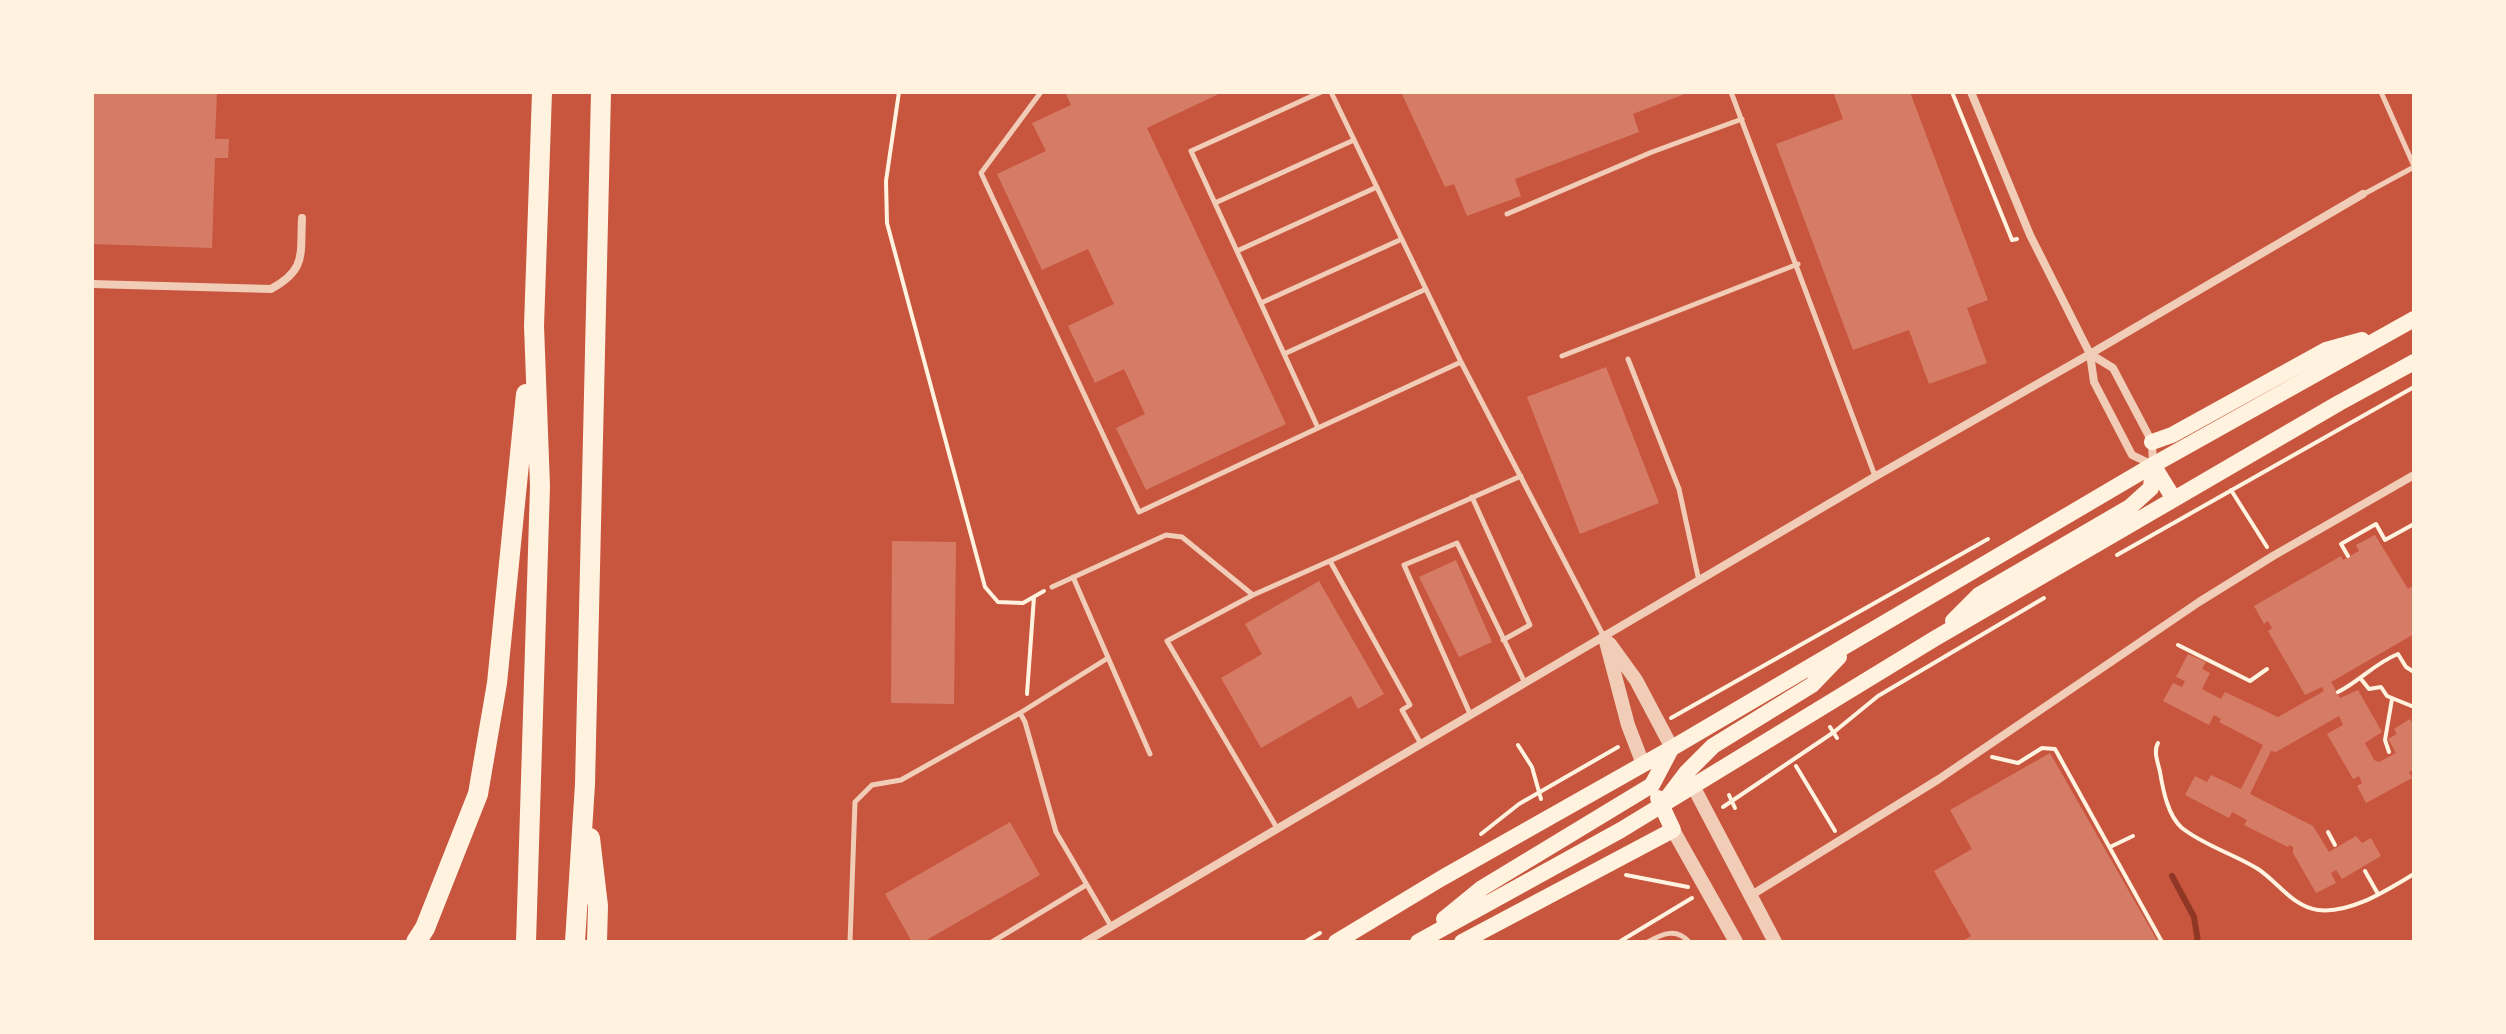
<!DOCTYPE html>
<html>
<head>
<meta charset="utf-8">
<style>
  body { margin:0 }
  #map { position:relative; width:2506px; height:1034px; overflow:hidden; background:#c8553d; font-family:"PT Sans Narrow",sans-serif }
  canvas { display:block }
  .frame { position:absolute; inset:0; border:94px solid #fff3e0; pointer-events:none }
</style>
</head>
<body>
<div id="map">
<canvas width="2506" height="1034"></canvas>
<div class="frame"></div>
</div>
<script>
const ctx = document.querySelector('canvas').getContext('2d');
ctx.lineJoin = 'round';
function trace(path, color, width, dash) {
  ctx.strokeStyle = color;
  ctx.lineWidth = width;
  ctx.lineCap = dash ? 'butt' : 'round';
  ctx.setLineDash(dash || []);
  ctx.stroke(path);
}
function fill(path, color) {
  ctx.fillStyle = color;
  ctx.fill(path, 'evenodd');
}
const stream = new Path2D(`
  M 2172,876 L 2194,917 L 2198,942`);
const building = new Path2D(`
  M 92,92 L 217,92 L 215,139 L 229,139 L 228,158 L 215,158 L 212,248 L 92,244 Z
  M 1065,92 L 1223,92 L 1147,128 L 1286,424 L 1146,490 L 1116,428 L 1145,414 L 1124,369 L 1095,383 L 1068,326 L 1114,304 L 1088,249 L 1042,270 L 997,174 L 1046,151 L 1032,123 L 1071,105 Z
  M 1401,92 L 1690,92 L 1633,114 L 1639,132 L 1515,179 L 1521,196 L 1467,216 L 1454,184 L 1445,187 Z
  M 1833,92 L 1910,92 L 1988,300 L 1967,308 L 1987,363 L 1929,384 L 1909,330 L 1853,350 L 1776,144 L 1843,119 Z
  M 1606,367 L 1659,503 L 1580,534 L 1527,397 Z
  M 2375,535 L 2408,589 L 2414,585 L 2412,597 L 2414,634 L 2331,682 L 2340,698 L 2358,690 L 2382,732 L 2365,743 L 2374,760 L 2379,762 L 2396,753 L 2388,739 L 2397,734 L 2394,729 L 2410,719 L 2414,726 L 2414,769 L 2409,772 L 2412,778 L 2366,803 L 2357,786 L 2362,783 L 2359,776 L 2353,779 L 2327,734 L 2343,725 L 2339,716 L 2276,752 L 2271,751 L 2250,794 L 2313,826 L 2329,852 L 2356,836 L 2362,843 L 2371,838 L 2381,856 L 2342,879 L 2336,870 L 2331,873 L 2336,883 L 2316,893 L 2293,853 L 2293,847 L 2289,845 L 2288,847 L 2244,825 L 2247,820 L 2232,812 L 2229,818 L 2185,795 L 2195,776 L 2207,782 L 2211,775 L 2241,789 L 2263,745 L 2219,722 L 2221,719 L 2214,715 L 2209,725 L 2163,701 L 2173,683 L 2182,687 L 2185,681 L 2176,677 L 2188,654 L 2206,662 L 2202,669 L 2210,673 L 2202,689 L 2221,699 L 2225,692 L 2278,717 L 2324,691 L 2322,687 L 2305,695 L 2268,631 L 2272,628 L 2268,621 L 2264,624 L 2254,606 L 2341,556 L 2343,560 L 2359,551 L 2356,545 Z
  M 892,541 L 956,542 L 954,704 L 891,703 Z
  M 1456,560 L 1492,642 L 1459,657 L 1419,577 Z
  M 1319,581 L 1384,694 L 1358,709 L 1351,696 L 1261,748 L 1221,678 L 1262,654 L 1245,624 Z
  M 2050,753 L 2158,942 L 1961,942 L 1971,936 L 1934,871 L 1972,849 L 1950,810 Z
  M 1010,822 L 1040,875 L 923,942 L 912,942 L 885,894 Z`);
const path = new Path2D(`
  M 899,92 L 886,181 L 887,223 L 985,587 L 998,602 L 1023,603 L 1044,591
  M 1952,92 L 2012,240 L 2017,239
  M 2231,490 L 2267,547
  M 2117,555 L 2414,387
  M 2348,556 L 2341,544 L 2376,524 L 2385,540 L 2414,524
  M 2178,645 L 2250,681 L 2267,669
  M 2361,679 L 2369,689 L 2381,687 L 2387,696 L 2414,707
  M 2338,692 C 2360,681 2375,663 2398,654 L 2406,667 L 2414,672
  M 1027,694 L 1034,597
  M 1671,718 L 1988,539
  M 1830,727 L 1837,738
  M 2158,743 C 2153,752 2158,762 2160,772 C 2163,790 2168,816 2182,828 C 2205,846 2234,854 2258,869 C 2278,882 2293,907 2318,910 C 2351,914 2387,890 2414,874
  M 1518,745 L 1532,767 L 1541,799
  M 2389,752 L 2385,740 L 2392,699
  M 1992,757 L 2018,763 L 2042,748 L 2055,749 L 2162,942
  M 1796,766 L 1835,831
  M 1729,795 L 1735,808
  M 1723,807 L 1834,732 L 1878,696 L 2044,598
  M 2328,832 L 2335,845
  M 1481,834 L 1519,804 L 1618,747
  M 2110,847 L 2133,836
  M 2365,871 L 2378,894
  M 1626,875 L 1688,887
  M 1305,942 L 1320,933
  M 1619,942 L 1692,898`);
const service = new Path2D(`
  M 1041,92 L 981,173 L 1139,512 L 1318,428
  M 1321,92 L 1191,151 L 1318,428 L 1461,362
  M 1331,92 L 1461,362 L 1604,637
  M 1731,92 L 1875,476
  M 2381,92 L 2414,166
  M 2364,194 L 2414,167
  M 1215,203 L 1354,140
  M 1507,214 L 1652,152 L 1742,119
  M 1237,251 L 1377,187
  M 1261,303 L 1402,239
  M 1284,354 L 1426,289
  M 1562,356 L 1798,264
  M 1628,359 L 1679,489 L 1699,581
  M 1472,497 L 1530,625 L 1503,640
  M 1330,561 L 1410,705 L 1402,710 L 1421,744
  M 1073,577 L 1150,754
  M 1052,587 L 1166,535 L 1182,537 L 1253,595
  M 1020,713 L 1108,658
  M 1471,716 L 1404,565 L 1457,543 L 1525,683
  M 1277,828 L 1167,641 L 1253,595 L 1521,476
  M 850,942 L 855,802 L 872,785 L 901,780 L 1020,713 L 1025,722 L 1056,832 L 1111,926
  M 992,942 L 1086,885
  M 1648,942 C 1663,933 1677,928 1689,942`);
const minor = new Path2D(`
  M 1971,92 L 2030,235 L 2090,354 L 2094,382 L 2132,455 L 2153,465 L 2152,442 L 2113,368 L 2090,354
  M 92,284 L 271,289 C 307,269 300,255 302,218
  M 1750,896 L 1939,779 L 2199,602 L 2273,556 L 2414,475
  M 1085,942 L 1876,476 L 2090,354 L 2363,194`);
const tertiary = new Path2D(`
  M 1605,638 L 1628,725 L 1643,764
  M 1610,644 L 1636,680 L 1672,748
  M 1693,786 L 1775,942
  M 1673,830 L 1736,942`);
const secondary = new Path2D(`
  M 2152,442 L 2172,435 L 2326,350 L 2362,340
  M 2153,465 L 2174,499
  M 1953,621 L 1979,595 L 2130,507 L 2151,488 L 2153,465
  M 1667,798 L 1686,773 L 1713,746 L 1812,685 L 1839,657
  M 1444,919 L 1482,888 L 1652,785 L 1671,749
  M 1336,942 L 1442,878 L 1672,748 L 2153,465 L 2414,319
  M 1418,942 L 1621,830 L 1934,639 L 2339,403 L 2414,362
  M 1462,942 L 1673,830 L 1658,798`);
const motorway = new Path2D(`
  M 590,838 L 598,906 L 597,942
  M 416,942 L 425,928 L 478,794 L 497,683 L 526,394
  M 526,942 L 540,486 L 534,326 L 542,92
  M 575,942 L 585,784 L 601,92`);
trace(stream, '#8f3625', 6);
fill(building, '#d67c66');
trace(path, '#fff3e0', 4);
trace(service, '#f1ccb7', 5);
trace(minor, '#f1ccb7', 8);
trace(tertiary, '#f1ccb7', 14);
trace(secondary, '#fff3e0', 16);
trace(motorway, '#fff3e0', 20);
</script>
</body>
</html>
